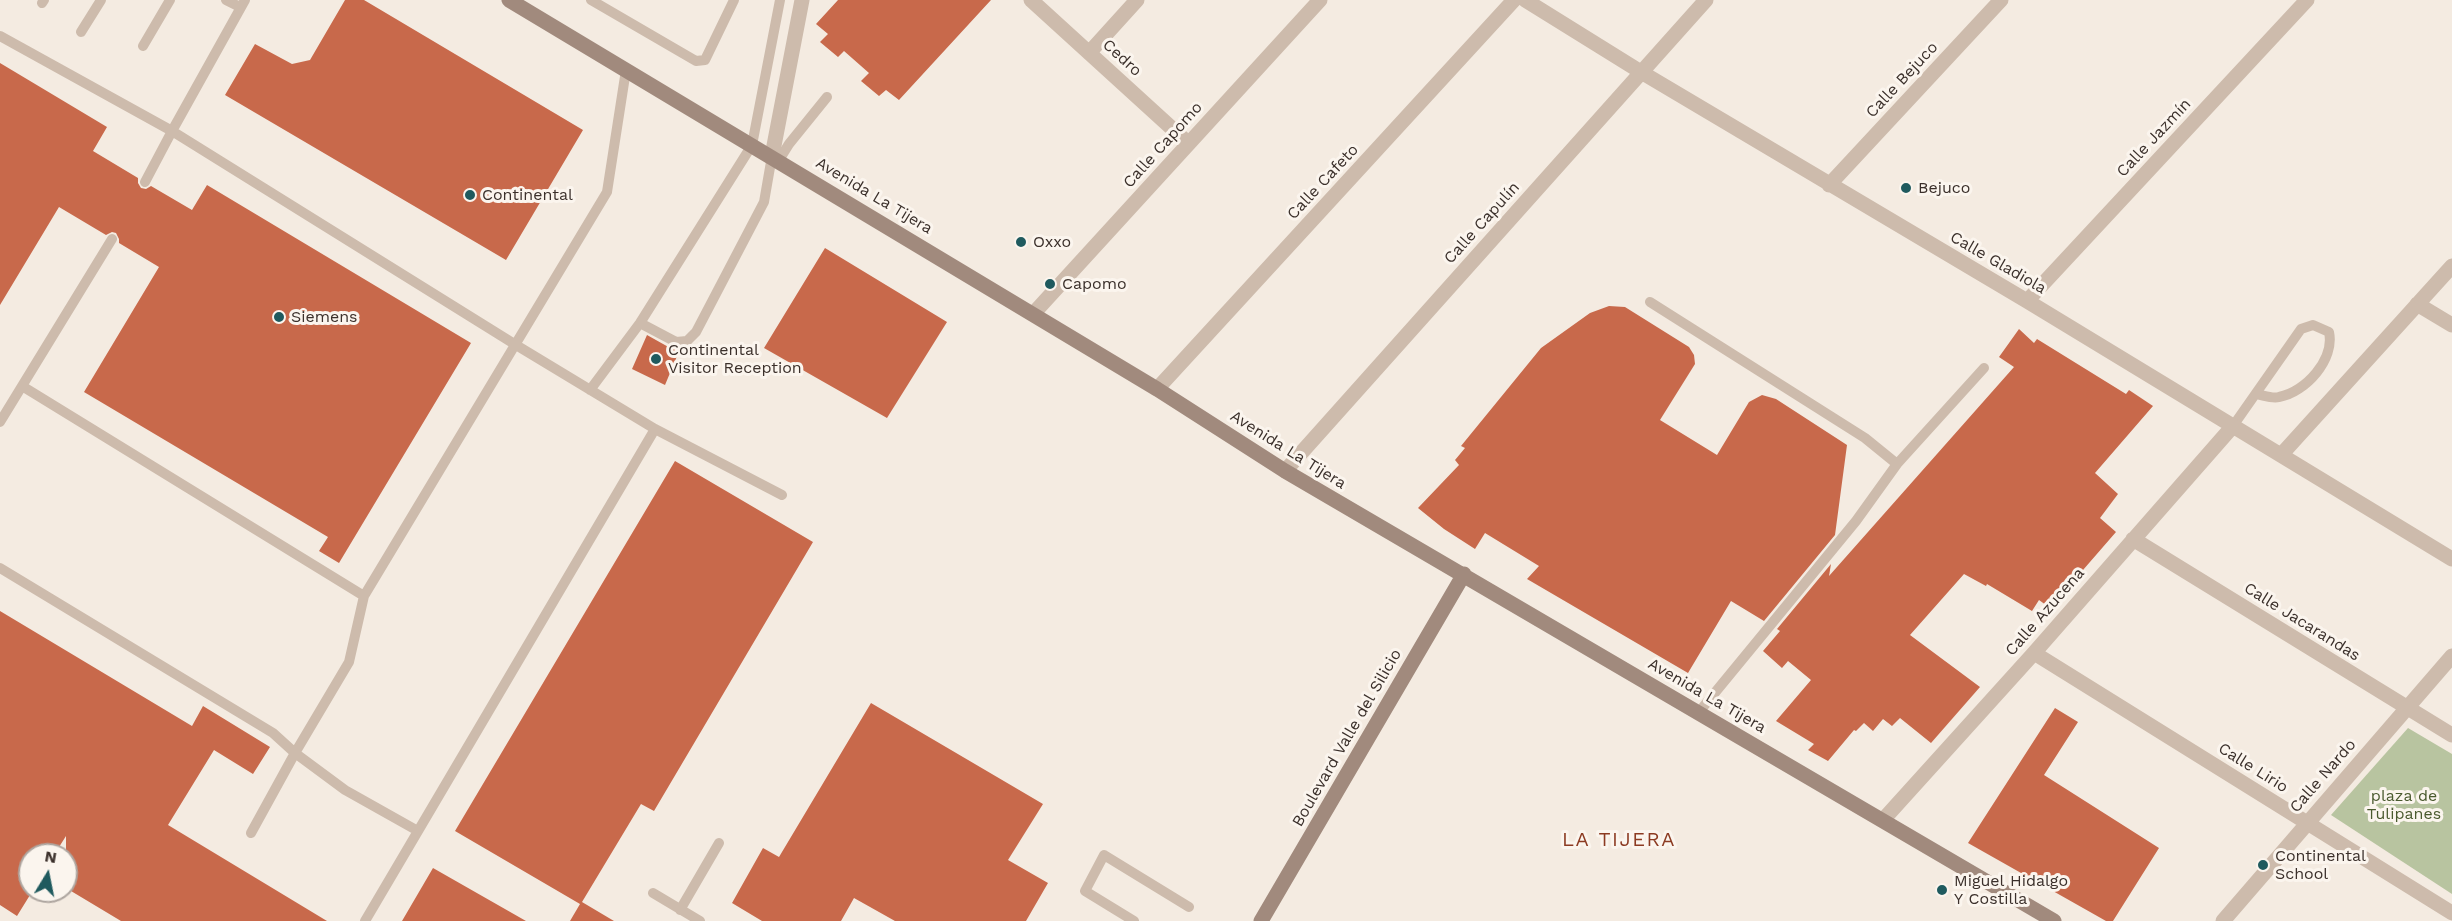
<!DOCTYPE html>
<html>
<head>
<meta charset="utf-8">
<style>
  body { margin:0 }
  #map { position:relative; width:2452px; height:921px; overflow:hidden; background:#f4ebe1; font-family:"Work Sans",sans-serif }
  canvas { display:block }
  .north { position:absolute; left:18px; top:843px; width:60px; height:60px; box-sizing:border-box; background:#fbf5ee; border:2px solid #aea6a0; border-radius:50%; rotate:10deg; font-size:16px; font-weight:700; line-height:24px; text-align:center; color:#3b302b }
  .north::after { content:''; display:block; margin:auto; width:21px; height:27px; background:#1f5a5e; clip-path:polygon(50% 0,100% 100%,50% 72%,0 100%) }
</style>
</head>
<body>
<div id="map">
<canvas width="2452" height="921"></canvas>
<div class="north">N</div>
</div>
<script>
const ctx = document.querySelector('canvas').getContext('2d');
ctx.lineJoin = 'round';
function fill(path, color) {
  ctx.fillStyle = color;
  ctx.fill(path, 'evenodd');
}
function trace(path, color, width, dash) {
  ctx.strokeStyle = color;
  ctx.lineWidth = width;
  ctx.lineCap = dash ? 'butt' : 'round';
  ctx.setLineDash(dash || []);
  ctx.stroke(path);
}
function label(font, color, halo, rows, align = 'center') {
  ctx.font = font + ' "Work Sans",sans-serif';
  ctx.lineWidth = 6;
  ctx.setLineDash([]);
  ctx.textBaseline = 'middle';
  ctx.strokeStyle = halo;
  ctx.fillStyle = color;
  for (const [text, x, y, turn = 0] of rows) {
    ctx.save();
    ctx.translate(x, y);
    ctx.rotate((+turn || 0) * Math.PI / 180);
    ctx.textAlign = isNaN(turn) ? turn : align;
    if (halo) ctx.strokeText(text, 0, 0);
    ctx.fillText(text, 0, 0);
    ctx.restore();
  }
}
const green = new Path2D(`
  M 2408,728 L 2452,754 L 2452,894 L 2331,815 Z`);
const building = new Path2D(`
  M 345,0 L 364,0 L 583,130 L 506,260 L 225,95 L 255,44 L 292,64 L 310,60 Z
  M 838,0 L 991,0 L 899,100 L 886,90 L 879,96 L 861,81 L 869,73 L 844,51 L 838,57 L 820,42 L 828,34 L 816,24 Z
  M 0,63 L 107,127 L 93,151 L 138,178 L 138,183 L 141,188 L 146,189 L 151,186 L 192,210 L 207,185 L 471,343 L 339,563 L 319,551 L 328,537 L 84,392 L 159,267 L 119,243 L 119,239 L 116,233 L 112,232 L 106,235 L 59,207 L 0,305 Z
  M 825,248 L 947,322 L 887,418 L 764,348 Z
  M 1609,306 L 1625,307 L 1689,347 L 1694,355 L 1695,364 L 1660,420 L 1717,455 L 1749,402 L 1762,395 L 1776,399 L 1847,445 L 1835,535 L 1764,621 L 1731,601 L 1688,673 L 1527,579 L 1539,566 L 1485,533 L 1475,549 L 1444,529 L 1418,508 L 1459,465 L 1455,460 L 1465,448 L 1461,446 L 1541,348 L 1590,313 Z
  M 2019,329 L 2034,343 L 2037,339 L 2126,394 L 2129,390 L 2153,406 L 2095,473 L 2118,494 L 2100,518 L 2116,532 L 2050,608 L 2039,600 L 2032,611 L 1987,584 L 1986,586 L 1964,574 L 1910,635 L 1980,687 L 1931,743 L 1900,718 L 1892,726 L 1883,719 L 1873,731 L 1864,723 L 1856,731 L 1854,730 L 1828,761 L 1808,750 L 1814,744 L 1776,721 L 1811,680 L 1788,661 L 1782,668 L 1763,651 L 1780,631 L 1777,629 L 1831,564 L 1829,576 L 2014,367 L 1999,357 Z
  M 647,335 L 672,349 L 680,349 L 665,385 L 632,369 Z
  M 675,461 L 813,542 L 654,811 L 641,804 L 582,902 L 614,921 L 570,921 L 580,904 L 455,831 Z
  M 0,611 L 192,726 L 203,706 L 270,747 L 253,774 L 214,750 L 168,825 L 327,921 L 121,921 L 66,888 L 66,836 L 54,855 L 30,855 L 30,895 L 17,916 L 0,905 Z
  M 871,703 L 1043,804 L 1008,860 L 1048,883 L 1026,921 L 895,921 L 854,898 L 841,921 L 762,921 L 732,903 L 763,848 L 779,857 Z
  M 2055,708 L 2078,722 L 2044,775 L 2159,848 L 2113,921 L 2106,921 L 1968,843 Z
  M 433,868 L 526,921 L 402,921 Z`);
const lane = new Path2D(`
  M 226,0 L 240,7
  M 245,0 L 172,131 L 516,345 L 655,429 L 782,495
  M 591,0 L 696,61 L 705,60 L 734,0
  M 42,3 L 44,0
  M 81,32 L 101,0
  M 0,36 L 172,131 L 145,182
  M 143,46 L 170,0
  M 779,160 L 789,144 L 827,97
  M 1650,302 L 1865,438 L 1897,464 L 1856,521 L 1699,712
  M 640,323 L 676,342 L 687,341 L 696,332 L 764,202 L 772,156
  M 22,386 L 364,596
  M 590,390 L 640,323 L 752,145 L 780,0
  M 0,422 L 112,239
  M 2233,426 L 2301,329 L 2313,325 L 2329,332 C 2335,359 2306,392 2279,397 C 2272,399 2263,395 2256,394
  M 1897,464 L 1984,368
  M 0,568 L 273,733 L 295,753 L 251,833
  M 418,831 L 345,790 L 295,753 L 349,662 L 364,596 L 607,192 L 626,70
  M 653,893 L 700,921
  M 680,910 L 719,843
  M 365,921 L 655,429
  M 1134,921 L 1085,891 L 1104,855 L 1189,907`);
const street = new Path2D(`
  M 1031,0 L 1188,143
  M 1525,0 L 1641,72 L 2027,301 L 2452,559
  M 1089,53 L 1137,0
  M 772,156 L 802,0
  M 1829,185 L 2001,0
  M 2027,301 L 2307,0
  M 2417,304 L 2452,325
  M 1033,314 L 1320,0
  M 1157,389 L 1514,0
  M 2281,455 L 2452,266
  M 1285,471 L 1706,0
  M 2133,539 L 2452,735
  M 2034,653 L 2452,913
  M 1883,820 L 2034,653 L 2233,426
  M 2223,921 L 2452,656`);
const secondary = new Path2D(`
  M 509,0 L 1157,389 L 1285,471 L 2054,921
  M 1261,921 L 1464,574`);
const markers = [
  [1906,188,6,"#1f5a5e"],
  [470,195,6,"#1f5a5e"],
  [1021,242,6,"#1f5a5e"],
  [1050,284,6,"#1f5a5e"],
  [279,317,6,"#1f5a5e"],
  [656,359,6,"#1f5a5e"],
  [2263,865,6,"#1f5a5e"],
  [1942,890,6,"#1f5a5e"]
];
const streetNames = [
  ["Cedro",1122,58,42],
  ["Calle Bejuco",1902,80,-47],
  ["Calle Jazmín",2154,138,-47],
  ["Calle Capomo",1163,145,-48],
  ["Calle Cafeto",1323,182,-47],
  ["Avenida La Tijera",874,196,31],
  ["Calle Capulín",1482,223,-48],
  ["Calle Gladiola",1998,263,30],
  ["Avenida La Tijera",1288,450,32],
  ["Calle Azucena",2045,612,-49],
  ["Calle Jacarandas",2302,622,32],
  ["Avenida La Tijera",1707,696,30],
  ["Boulevard Valle del Silicio",1347,738,-60],
  ["Calle Lirio",2253,768,32],
  ["Calle Nardo",2323,776,-49]
];
const poiNames = [
  ["Bejuco",1918,188],
  ["Continental",482,195],
  ["Oxxo",1033,242],
  ["Capomo",1062,284],
  ["Siemens",291,317],
  ["Continental",668,350],
  ["Visitor Reception",668,368],
  ["Continental",2275,856],
  ["School",2275,874],
  ["Miguel Hidalgo",1954,881],
  ["Y Costilla",1954,899]
];
const parkNames = [
  ["plaza de",2404,796],
  ["Tulipanes",2404,814]
];
const quarterNames = [
  ["LA TIJERA",1619,840]
];
fill(green, '#b8c4a0');
fill(building, '#c8694b');
trace(lane, '#cdbbac', 10);
trace(street, '#cdbbac', 15);
trace(secondary, '#a18a7d', 15);
for (const [x, y, r, color] of markers) {
  const dot = new Path2D();
  dot.arc(x, y, r, 0, 2 * Math.PI);
  ctx.fillStyle = color;
  ctx.fill(dot);
  trace(dot, '#fbf5ee', 2);
}
label('16px', '#3b302b', '#fbf5ee', streetNames);
label('16px', '#3b302b', '#fbf5ee', poiNames, 'left');
label('16px', '#4a5a2e', '#fbf5ee', parkNames);
ctx.letterSpacing = '1.5px';
label('20px', '#8c3b22', '#fbf5ee', quarterNames);
ctx.letterSpacing = '0px';
</script>
</body>
</html>
